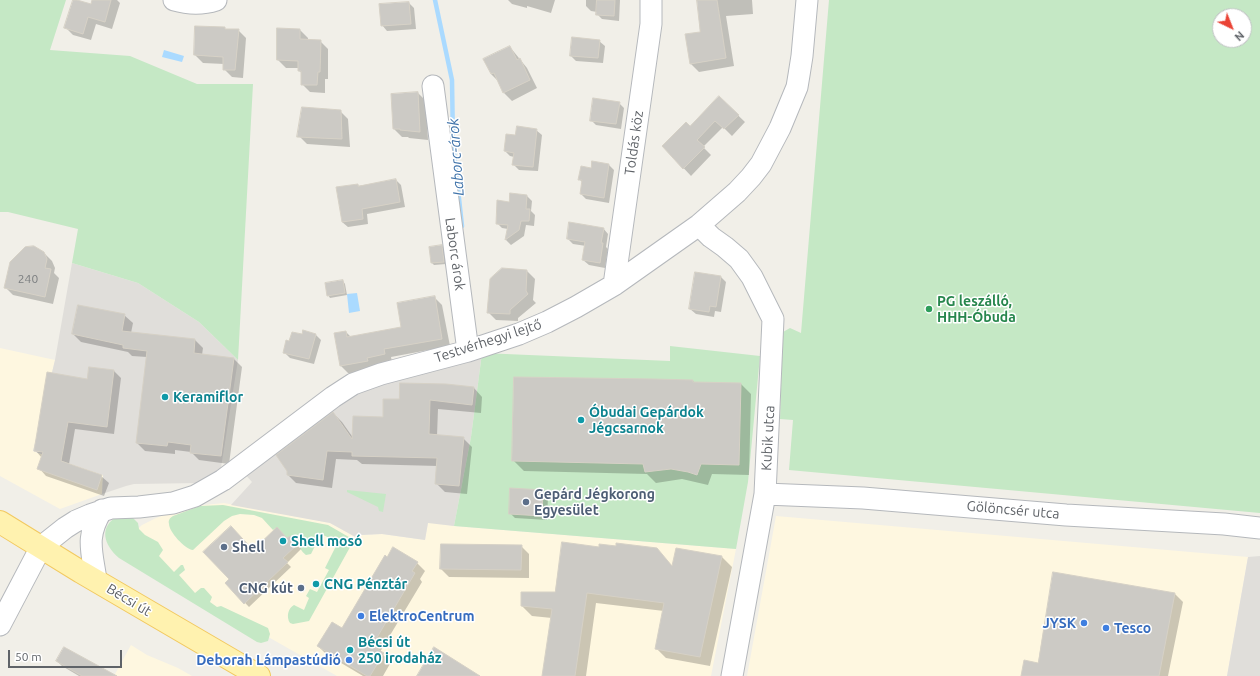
<!DOCTYPE html>
<html>
<head>
<meta charset="utf-8">
<style>
  body { margin:0 }
  #map { position:relative; width:1260px; height:676px; overflow:hidden; background:#f1efe8; font-family:Ubuntu,sans-serif }
  canvas { display:block }
  .north { position:absolute; left:1212px; top:8px; width:40px; height:40px; box-sizing:border-box; background:#fff; border:1px solid #bfc1c3; border-radius:50%; rotate:137deg; font-size:11px; font-weight:700; line-height:16px; text-align:center; color:#5f6368 }
  .north::after { content:''; display:block; margin:auto; width:14px; height:18px; background:#ea4335; clip-path:polygon(50% 0,100% 100%,50% 72%,0 100%) }
  .scale { position:absolute; left:8px; top:650px; width:114px; height:18px; box-sizing:border-box; border:2px solid #5f6368; border-top:0; padding-left:5px; font-size:12px; line-height:14px; white-space:nowrap; color:#5f6368; -webkit-text-stroke:3px #fff; paint-order:stroke }
</style>
</head>
<body>
<div id="map">
<canvas width="1260" height="676"></canvas>
<div class="north">N</div>
<div class="scale">50 m</div>
</div>
<script>
const ctx = document.querySelector('canvas').getContext('2d');
ctx.lineJoin = 'round';
function fill(path, color) {
  ctx.fillStyle = color;
  ctx.fill(path, 'evenodd');
}
function trace(path, color, width, dash) {
  ctx.strokeStyle = color;
  ctx.lineWidth = width;
  ctx.lineCap = dash ? 'butt' : 'round';
  ctx.setLineDash(dash || []);
  ctx.stroke(path);
}
function label(font, color, halo, rows, align = 'center') {
  ctx.font = font + ' Ubuntu,sans-serif';
  ctx.lineWidth = 3;
  ctx.setLineDash([]);
  ctx.textBaseline = 'middle';
  ctx.strokeStyle = halo;
  ctx.fillStyle = color;
  for (const [text, x, y, turn = 0] of rows) {
    ctx.save();
    ctx.translate(x, y);
    ctx.rotate((+turn || 0) * Math.PI / 180);
    ctx.textAlign = isNaN(turn) ? turn : align;
    if (halo) ctx.strokeText(text, 0, 0);
    ctx.fillText(text, 0, 0);
    ctx.restore();
  }
}
const commercial = new Path2D(`
  M 0,348 L 55,360 L 33,451 L 103,475 L 102,494 L 60,509 L 0,476 Z
  M 224,503 L 330,523 L 359,539 L 361,535 L 382,534 L 425,540 L 428,522 L 454,526 L 736,549 L 711,676 L 337,676 L 122,554 L 129,537 L 142,525 L 156,518 L 180,509 L 204,505 Z
  M 776,516 L 1248,557 L 1227,676 L 747,676 Z
  M 131,645 L 147,655 L 178,668 L 192,676 L 114,676 Z`);
const industrial = new Path2D(`
  M 72,263 L 138,283 L 199,322 L 238,360 L 221,468 L 200,483 L 134,484 L 126,486 L 102,494 L 103,475 L 33,451 L 55,360 Z
  M 482,353 L 471,437 L 454,526 L 428,523 L 425,540 L 382,534 L 361,535 L 359,539 L 330,523 L 231,505 L 252,482 L 243,472 L 358,391 Z
  M 1260,556 L 1260,676 L 1227,676 L 1248,557 Z`);
const green = new Path2D(`
  M 0,0 L 66,0 L 50,50 L 130,56 L 197,84 L 253,84 L 238,360 L 199,322 L 138,283 L 72,263 L 78,229 L 8,212 L 0,212 Z
  M 829,0 L 1260,0 L 1260,513 L 789,470 L 793,420 L 780,419 L 783,332 L 790,328 L 801,333 ZM 1220,16 L 1244,16 L 1244,40 L 1220,40 Z
  M 670,346 L 760,356 L 748,482 L 736,549 L 454,526 L 471,437 L 482,353 L 670,361 Z
  M 347,490 L 386,494 L 383,512 L 379,511 L 378,507 L 347,492 Z
  M 223,505 L 328,525 L 354,540 L 309,621 L 293,624 L 290,623 C 286,617 288,608 294,605 L 304,610 L 309,598 L 306,596 L 310,589 L 317,592 L 329,570 L 325,568 L 338,542 L 321,534 L 311,554 L 306,555 C 301,551 300,548 298,543 C 296,541 292,538 290,536 L 287,538 L 277,527 L 273,530 L 262,518 L 254,515 L 240,514 L 232,516 L 224,521 L 193,550 C 185,549 169,532 169,524 C 168,520 170,518 173,516 L 200,506 Z
  M 118,516 L 131,516 L 138,523 L 139,529 L 145,535 L 158,542 L 163,550 L 159,556 L 174,572 L 181,565 L 183,565 L 185,570 L 179,575 L 195,593 L 201,588 L 204,588 L 212,597 L 210,602 L 217,607 L 221,606 L 268,628 L 270,634 L 268,641 L 261,643 L 257,642 L 119,558 C 104,545 98,527 118,516 Z`);
const water = new Path2D(`
  M 164,50 L 184,56 L 182,62 L 162,57 Z
  M 357,293 L 360,311 L 349,313 L 347,294 Z`);
const shadow = new Path2D(`
  M 74,0 L 91,5 L 93,0 L 117,0 L 120,3 L 112,29 L 96,24 L 91,40 L 73,35 L 65,27 Z
  M 508,0 L 555,0 L 551,13 L 527,6 L 527,8 L 512,4 Z
  M 586,0 L 620,0 L 619,21 L 602,19 L 597,14 L 597,12 L 591,11 L 586,6 Z
  M 698,0 L 752,0 L 753,14 L 726,16 L 734,66 L 699,72 L 691,64 L 701,33 Z
  M 409,3 L 414,8 L 416,29 L 387,31 L 382,25 Z
  M 224,28 L 226,30 L 238,30 L 246,38 L 243,78 L 232,77 L 224,69 L 224,64 L 203,63 L 195,55 Z
  M 278,29 L 300,30 L 308,38 L 308,40 L 320,41 L 328,49 L 328,79 L 325,79 L 325,93 L 310,92 L 302,84 L 302,73 L 299,71 L 299,68 L 286,68 L 278,60 Z
  M 599,41 L 605,46 L 603,63 L 576,61 L 571,56 Z
  M 510,47 L 527,68 L 537,88 L 512,101 L 504,93 L 498,81 L 491,74 Z
  M 418,93 L 426,101 L 428,140 L 409,138 L 408,137 L 402,137 L 394,129 L 392,95 Z
  M 719,97 L 745,122 L 732,136 L 723,127 L 703,147 L 711,155 L 691,176 L 663,146 L 690,127 Z
  M 619,103 L 624,108 L 621,129 L 596,125 L 591,120 Z
  M 340,111 L 348,119 L 350,147 L 307,144 L 299,136 Z
  M 536,130 L 542,135 L 538,171 L 519,170 L 513,164 L 514,157 L 510,156 L 505,151 L 516,136 Z
  M 609,165 L 614,170 L 609,203 L 586,199 L 581,194 L 583,183 L 579,179 L 592,169 Z
  M 396,180 L 401,185 L 405,207 L 367,214 L 368,224 L 348,227 L 342,222 L 358,185 L 359,186 Z
  M 527,196 L 532,201 L 531,211 L 535,215 L 534,226 L 526,225 L 524,236 L 511,245 L 506,240 L 508,229 L 502,228 L 497,223 L 510,203 Z
  M 603,228 L 608,234 L 606,247 L 608,249 L 605,268 L 589,265 L 583,260 L 586,246 L 573,244 L 568,239 Z
  M 442,246 L 444,249 L 446,264 L 434,265 L 432,263 L 430,248 Z
  M 44,253 L 52,261 L 55,268 L 54,273 L 59,278 L 53,304 L 13,295 L 5,287 Z
  M 527,271 L 535,279 L 533,300 L 536,303 L 518,318 L 518,321 L 496,320 L 488,312 Z
  M 696,273 L 721,277 L 726,282 L 721,312 L 715,311 L 714,317 L 696,314 L 690,309 Z
  M 343,281 L 345,284 L 347,295 L 330,298 L 328,295 Z
  M 434,297 L 442,305 L 450,346 L 391,357 L 392,362 L 375,369 L 349,374 L 341,366 L 335,334 L 346,332 L 351,337 L 402,328 Z
  M 124,315 L 133,323 L 131,333 L 195,340 L 203,348 L 202,355 L 234,359 L 242,367 L 229,464 L 199,460 L 191,452 L 175,450 L 175,454 L 145,451 L 137,443 L 147,357 L 132,356 L 128,352 L 81,342 L 73,334 Z
  M 315,334 L 321,340 L 314,364 L 290,358 L 284,352 L 290,342 L 303,336 Z
  M 114,371 L 121,378 L 114,434 L 75,429 L 69,464 L 101,476 L 109,483 L 104,496 L 46,476 L 39,468 L 42,458 L 35,450 L 88,380 Z
  M 693,381 L 695,383 L 741,384 L 751,394 L 749,475 L 712,474 L 708,485 L 682,479 L 656,483 L 647,474 L 524,471 L 513,460 Z
  M 474,388 L 482,397 L 481,413 L 438,409 L 437,436 L 463,438 L 472,447 L 467,494 L 445,492 L 436,483 L 438,466 L 362,464 L 357,460 L 336,459 L 332,488 L 296,483 L 288,475 L 333,413 L 342,422 L 354,439 L 384,418 L 400,400 Z
  M 543,491 L 548,496 L 547,520 L 515,518 L 510,513 Z
  M 290,537 L 301,549 L 287,563 L 291,567 L 249,607 L 226,583 L 253,551 L 288,539 Z
  M 521,546 L 529,554 L 529,578 L 449,577 L 441,569 Z
  M 616,547 L 656,549 L 673,567 L 677,549 L 722,557 L 732,567 L 710,666 L 666,658 L 656,648 L 664,611 L 596,603 L 586,676 L 543,676 L 552,618 L 532,616 L 522,606 L 556,593 L 600,548 Z
  M 417,563 L 425,571 L 420,579 L 422,582 L 380,652 L 391,662 L 383,676 L 363,676 L 326,654 L 318,646 L 342,630 Z
  M 1054,573 L 1175,594 L 1183,602 L 1168,676 L 1022,676 L 1039,664 Z
  M 57,661 L 109,676 L 79,676 L 62,666 Z`);
const stream = new Path2D(`
  M 435,0 L 452,80 L 453,143 L 462,226`);
const building = new Path2D(`
  M 73,0 L 77,0 L 91,4 L 92,0 L 111,0 L 105,22 L 88,17 L 83,34 L 64,28 Z
  M 597,0 L 615,0 L 614,16 L 596,15 Z
  M 697,0 L 717,0 L 726,58 L 690,64 L 685,34 L 700,32 Z
  M 409,2 L 411,24 L 381,26 L 379,4 Z
  M 195,26 L 225,27 L 225,29 L 239,29 L 235,70 L 223,70 L 223,57 L 194,55 Z
  M 277,28 L 300,29 L 300,39 L 321,40 L 320,72 L 318,72 L 317,85 L 301,85 L 301,71 L 298,71 L 298,61 L 277,60 Z
  M 572,37 L 600,40 L 598,58 L 570,56 Z
  M 510,46 L 517,60 L 520,58 L 530,80 L 503,93 L 494,73 L 491,74 L 483,59 Z
  M 418,92 L 420,132 L 400,130 L 400,129 L 393,129 L 391,94 Z
  M 719,96 L 739,115 L 724,129 L 715,121 L 697,140 L 705,147 L 683,169 L 662,146 L 686,122 L 690,126 Z
  M 593,98 L 620,102 L 616,124 L 590,121 Z
  M 302,107 L 341,110 L 342,139 L 297,137 Z
  M 517,126 L 537,129 L 533,167 L 512,165 L 514,153 L 504,151 L 506,134 L 515,135 Z
  M 592,161 L 609,164 L 604,198 L 580,194 L 582,180 L 578,180 L 581,166 L 591,168 Z
  M 396,179 L 400,202 L 362,209 L 363,219 L 342,222 L 336,187 L 358,184 L 358,186 Z
  M 510,193 L 527,195 L 526,209 L 530,209 L 529,221 L 521,221 L 519,230 L 505,240 L 508,225 L 496,224 L 497,200 L 509,202 Z
  M 569,222 L 604,228 L 601,243 L 603,243 L 600,263 L 582,260 L 585,242 L 567,239 Z
  M 442,245 L 444,262 L 431,263 L 429,247 Z
  M 34,246 L 44,252 L 47,259 L 45,268 L 51,269 L 45,297 L 4,288 L 10,262 L 25,247 Z
  M 502,268 L 527,270 L 526,291 L 528,294 L 510,310 L 510,314 L 487,313 L 490,279 Z
  M 695,272 L 721,276 L 716,307 L 710,306 L 709,312 L 689,309 Z
  M 343,280 L 345,293 L 327,296 L 325,283 Z
  M 435,296 L 442,339 L 384,349 L 385,354 L 367,358 L 368,361 L 340,366 L 334,333 L 346,331 L 347,337 L 401,327 L 397,303 Z
  M 78,305 L 125,314 L 122,331 L 195,339 L 194,353 L 234,358 L 221,456 L 190,453 L 191,445 L 168,442 L 167,446 L 136,443 L 147,351 L 123,348 L 123,345 L 72,334 Z
  M 303,330 L 316,334 L 309,359 L 283,353 L 286,340 L 289,341 L 292,332 L 302,334 Z
  M 89,367 L 114,370 L 107,427 L 68,422 L 61,461 L 102,475 L 97,490 L 37,469 L 43,452 L 34,451 L 47,372 L 87,379 Z
  M 514,377 L 653,379 L 693,380 L 693,382 L 741,383 L 739,465 L 701,464 L 697,475 L 688,472 L 671,469 L 645,472 L 643,464 L 512,461 Z
  M 400,383 L 446,384 L 474,387 L 472,405 L 430,400 L 429,434 L 464,437 L 459,486 L 435,484 L 437,458 L 352,456 L 352,452 L 327,451 L 323,480 L 287,475 L 287,471 L 276,455 L 333,412 L 352,439 L 353,416 L 383,417 L 383,399 L 399,399 Z
  M 510,488 L 543,490 L 542,516 L 509,514 Z
  M 231,526 L 253,550 L 277,527 L 287,538 L 290,536 L 298,544 L 283,558 L 288,562 L 244,604 L 225,583 L 229,579 L 203,552 Z
  M 562,542 L 599,547 L 599,544 L 616,546 L 616,543 L 657,548 L 672,566 L 676,548 L 722,556 L 700,657 L 655,649 L 664,603 L 587,593 L 575,676 L 542,676 L 552,609 L 521,606 L 521,592 L 555,592 Z
  M 441,544 L 522,545 L 521,570 L 440,569 Z
  M 393,547 L 418,562 L 412,571 L 415,573 L 372,646 L 384,653 L 370,676 L 367,676 L 317,646 L 332,622 L 342,628 L 385,555 L 387,557 Z
  M 1053,572 L 1175,593 L 1159,676 L 1021,676 L 1024,660 L 1038,663 Z
  M 64,647 L 117,676 L 82,676 L 56,661 Z
  M 434,647 L 480,676 L 417,676 Z`);
const minor = new Path2D(`
  M 174,0 C 188,4 201,5 216,0
  M 433,86 L 468,351
  M 699,225 L 711,237 L 725,247 L 739,259 L 752,277 L 773,319 L 765,494 L 732,676
  M 614,285 L 651,24 L 651,0
  M 765,494 L 863,498 L 1066,515 L 1224,524 L 1260,528
  M 96,580 C 92,551 85,537 102,510
  M 0,625 L 41,547 L 65,528 L 76,521 L 90,515 L 111,508 L 139,507 L 173,503 L 195,496 L 223,480 L 333,397 L 353,384 L 381,374 L 468,351 L 519,334 L 547,322 L 576,307 L 614,285 L 699,225 L 737,192 L 751,177 L 761,164 L 780,128 L 797,87 L 799,75 L 802,56 L 807,0`);
const major = new Path2D(`
  M 0,522 L 81,572 L 259,676`);
const markers = [
  [929,309,4,"#2e9e5b"],
  [165,397,4,"#0f9aa8"],
  [581,420,4,"#0f9aa8"],
  [526,502,4,"#5c6f8a"],
  [283,541,4,"#0f9aa8"],
  [224,547,4,"#5c6f8a"],
  [316,584,4,"#0f9aa8"],
  [301,588,4,"#5c6f8a"],
  [361,616,4,"#3f7fe0"],
  [1084,623,4,"#3f7fe0"],
  [1106,628,4,"#3f7fe0"],
  [350,650,4,"#0f9aa8"],
  [349,660,4,"#3f7fe0"]
];
const numberNames = [
  ["240",28,279]
];
const streetNames = [
  ["Toldás köz",634,143,-82],
  ["Laborc árok",455,254,82],
  ["Testvérhegyi lejtő",488,341,-18],
  ["Kubik utca",768,438,-87],
  ["Gölöncsér utca",1013,510,5],
  ["Bécsi út",129,600,31]
];
const leisureNames = [
  ["PG leszálló,",937,301],
  ["HHH-Óbuda",937,317]
];
const cultureNames = [
  ["Keramiflor",173,397],
  ["Óbudai Gepárdok",589,412],
  ["Jégcsarnok",589,428],
  ["Shell mosó",291,541],
  ["CNG Pénztár",324,584],
  ["Bécsi út",358,642],
  ["250 irodaház",358,658]
];
const serviceNames = [
  ["Gepárd Jégkorong",534,494],
  ["Egyesület",534,510],
  ["Shell",232,547],
  ["CNG kút",293,588,"right"]
];
const shopNames = [
  ["ElektroCentrum",369,616],
  ["JYSK",1076,623,"right"],
  ["Tesco",1114,628],
  ["Deborah Lámpastúdió",341,660,"right"]
];
const waterNames = [
  ["Laborc-árok",456,157,-94]
];
fill(commercial, '#fef7e0');
fill(industrial, '#e0deda');
fill(green, '#c5e8c5');
fill(water, '#aadaff');
fill(shadow, '#0003');
trace(stream, '#aadaff', 4.5);
fill(building, '#cccac5');
trace(building, '#d6d1c6', 1);
trace(minor, '#b5b8bc', 23);
trace(major, '#f2c960', 24);
trace(minor, '#fff', 21);
trace(major, '#fff2af', 22);
for (const [x, y, r, color] of markers) {
  const dot = new Path2D();
  dot.arc(x, y, r, 0, 2 * Math.PI);
  ctx.fillStyle = color;
  ctx.fill(dot);
  trace(dot, '#fff', 1.5);
}
label('12px', '#7a7d7f', null, numberNames);
label('14px', '#5f6368', '#fff', streetNames);
label('bold 14px', '#27864d', '#fff', leisureNames, 'left');
label('bold 14px', '#0d838f', '#fff', cultureNames, 'left');
label('bold 14px', '#4e5e75', '#fff', serviceNames, 'left');
label('bold 14px', '#366cbe', '#fff', shopNames, 'left');
label('italic 15px', '#4174aa', '#fff', waterNames);
</script>
</body>
</html>
